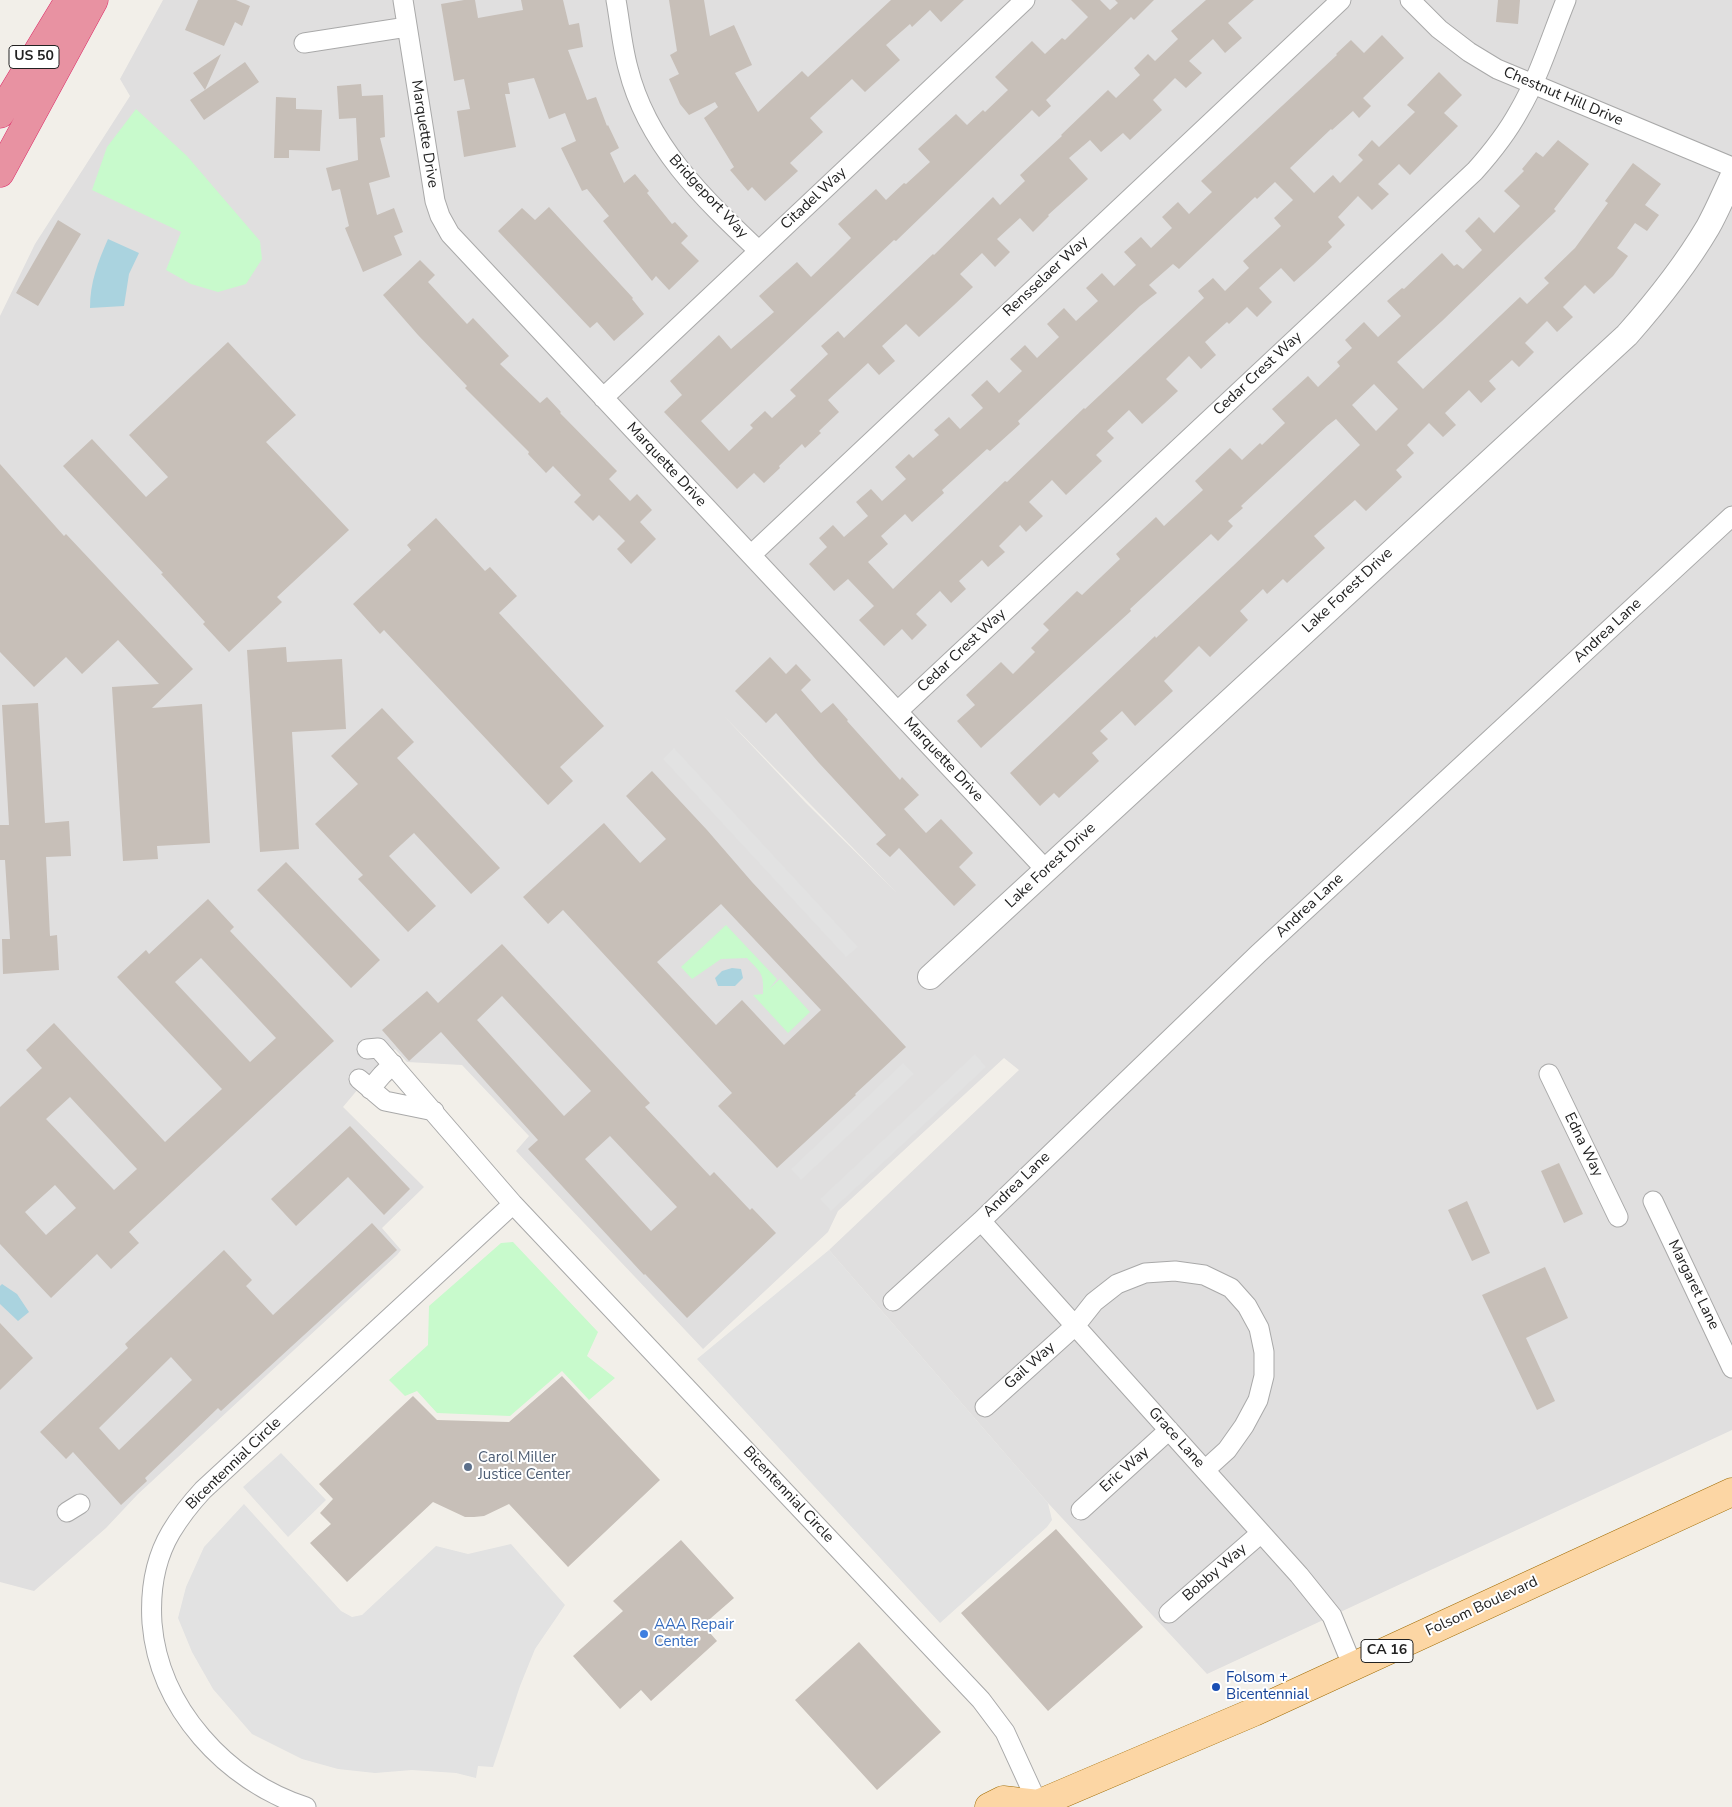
<!DOCTYPE html>
<html>
<head>
<meta charset="utf-8">
<style>
  body { margin:0 }
  canvas { display:block; background:#f2efe9 }
</style>
</head>
<body>
<canvas width="1732" height="1807"></canvas>
<script>
const ctx = document.querySelector('canvas').getContext('2d');
ctx.lineJoin = 'round';
function fill(path, color) {
  ctx.fillStyle = color;
  ctx.fill(path, 'evenodd');
}
function trace(path, color, width, dash) {
  ctx.strokeStyle = color;
  ctx.lineWidth = width;
  ctx.lineCap = dash ? 'butt' : 'round';
  ctx.setLineDash(dash || []);
  ctx.stroke(path);
}
function label(font, color, halo, rows, align = 'center') {
  ctx.font = font + ' "Nunito Sans",sans-serif';
  ctx.lineWidth = 4;
  ctx.setLineDash([]);
  ctx.textBaseline = 'middle';
  ctx.strokeStyle = halo;
  ctx.fillStyle = color;
  for (const [text, x, y, turn = 0] of rows) {
    ctx.save();
    ctx.translate(x, y);
    ctx.rotate((+turn || 0) * Math.PI / 180);
    ctx.textAlign = isNaN(turn) ? turn : align;
    if (halo) ctx.strokeText(text, 0, 0);
    ctx.fillText(text, 0, 0);
    ctx.restore();
  }
}
const residential = new Path2D(`
  M 163,0 L 1732,0 L 1732,1430 L 1207,1674 L 1048,1503 L 829,1250 L 1019,1070 L 1004,1058 L 838,1211 L 828,1232 L 703,1349 L 516,1151 L 529,1136 L 462,1065 L 407,1062 L 395,1049 L 379,1064 L 343,1107 L 424,1187 L 382,1228 L 401,1250 L 397,1255 L 138,1494 L 106,1528 L 34,1591 L 0,1582 L 0,316 L 35,244 L 130,96 L 120,79 ZM 723,715 L 897,893 L 806,803 Z`);
const park = new Path2D(`
  M 136,109 L 187,156 L 260,241 L 262,259 L 246,284 L 218,292 L 191,284 L 166,270 L 181,232 L 92,190 L 107,147 Z
  M 726,925 L 777,979 L 769,989 L 780,979 L 810,1012 L 788,1033 L 753,995 L 763,994 C 764,973 761,973 747,958 L 721,959 L 692,979 L 681,967 Z
  M 513,1242 L 598,1332 L 587,1356 L 615,1378 L 589,1400 L 562,1371 L 510,1416 L 437,1413 L 417,1391 L 405,1396 L 389,1380 L 428,1345 L 429,1306 L 501,1243 Z`);
const parking = new Path2D(`
  M 674,748 L 858,947 L 846,957 L 663,759 Z
  M 975,1054 L 986,1067 L 831,1211 L 820,1199 Z
  M 903,1063 L 914,1074 L 801,1180 L 791,1169 Z
  M 829,1250 L 1048,1503 L 1052,1520 L 1047,1527 L 940,1623 L 697,1359 Z
  M 281,1453 L 326,1500 L 288,1537 L 243,1487 Z
  M 244,1504 L 341,1611 L 352,1617 L 362,1615 L 436,1546 L 468,1554 L 511,1544 L 565,1605 L 535,1649 L 520,1686 L 493,1767 L 478,1766 L 476,1778 L 456,1773 L 412,1770 L 375,1773 L 338,1769 L 302,1759 L 252,1734 L 213,1689 L 192,1652 L 178,1618 L 186,1587 L 204,1547 Z`);
const water = new Path2D(`
  M 108,239 L 139,253 L 129,274 L 124,306 L 90,308 C 90,282 98,262 108,239 Z
  M 732,968 L 741,969 L 743,978 L 735,986 L 718,986 L 715,978 L 722,971 Z
  M 2,1284 L 17,1294 L 29,1312 L 18,1321 L 0,1304 L 0,1286 Z`);
const building = new Path2D(`
  M 198,0 L 236,0 L 250,6 L 242,26 L 235,22 L 224,46 L 185,30 Z
  M 464,0 L 475,0 L 478,18 L 523,10 L 521,0 L 563,0 L 569,25 L 579,23 L 583,47 L 568,50 L 587,100 L 596,97 L 607,126 L 608,125 L 619,148 L 610,153 L 624,183 L 635,174 L 649,191 L 647,193 L 672,224 L 675,222 L 688,236 L 681,243 L 699,261 L 669,290 L 656,276 L 652,281 L 603,221 L 609,216 L 587,189 L 582,191 L 561,148 L 576,141 L 565,113 L 549,119 L 534,78 L 508,83 L 510,94 L 505,94 L 516,147 L 464,157 L 457,111 L 470,109 L 464,79 L 454,81 L 441,4 Z
  M 669,0 L 704,0 L 710,36 L 734,25 L 752,65 L 735,73 L 758,112 L 802,71 L 808,77 L 891,0 L 964,0 L 941,22 L 930,10 L 912,27 L 910,24 L 886,45 L 900,60 L 865,92 L 852,79 L 810,118 L 823,132 L 790,163 L 798,171 L 765,201 L 752,187 L 748,191 L 730,170 L 734,167 L 704,118 L 718,107 L 715,102 L 689,115 L 680,104 L 669,79 L 679,74 L 670,55 L 677,51 Z
  M 1071,0 L 1100,0 L 1110,10 L 1118,3 L 1115,0 L 1154,0 L 1134,20 L 1131,17 L 1046,100 L 1051,106 L 1039,117 L 1032,110 L 896,241 L 894,240 L 701,421 L 729,451 L 753,428 L 750,425 L 765,411 L 772,418 L 796,396 L 790,390 L 828,354 L 821,346 L 838,331 L 844,338 L 933,254 L 934,255 L 993,197 L 1000,205 L 1025,181 L 1020,175 L 1062,136 L 1061,135 L 1108,90 L 1116,98 L 1140,75 L 1134,68 L 1148,54 L 1155,61 L 1178,39 L 1171,31 L 1206,0 L 1254,0 L 1228,23 L 1242,38 L 1225,53 L 1213,39 L 1189,61 L 1202,73 L 1186,88 L 1175,78 L 1153,100 L 1162,110 L 1130,140 L 1123,133 L 1101,152 L 1090,140 L 1069,158 L 1088,179 L 1048,215 L 1049,216 L 1033,232 L 1020,218 L 997,239 L 1010,252 L 995,267 L 982,253 L 960,274 L 973,287 L 954,305 L 919,337 L 906,324 L 882,346 L 895,361 L 879,375 L 868,363 L 828,400 L 839,412 L 819,431 L 821,433 L 805,448 L 802,444 L 779,466 L 780,468 L 764,483 L 754,473 L 737,489 L 664,412 L 682,395 L 670,381 L 719,335 L 731,349 L 774,312 L 759,296 L 797,262 L 811,277 L 833,256 L 851,238 L 838,224 L 876,189 L 886,200 L 904,183 L 906,184 L 930,162 L 918,149 L 956,114 L 967,125 L 983,110 L 985,112 L 1008,90 L 995,77 L 1032,41 L 1045,54 L 1062,38 L 1065,40 L 1088,17 Z
  M 1498,0 L 1520,0 L 1518,24 L 1496,22 Z
  M 1382,35 L 1404,58 L 1363,98 L 1371,106 L 1359,118 L 1353,111 L 1332,130 L 1331,129 L 1290,168 L 1314,193 L 1333,175 L 1340,183 L 1363,160 L 1358,155 L 1372,140 L 1379,147 L 1415,112 L 1407,105 L 1439,72 L 1462,95 L 1444,113 L 1458,126 L 1410,175 L 1399,164 L 1378,184 L 1389,194 L 1372,210 L 1358,196 L 1338,217 L 1345,225 L 1328,242 L 1332,247 L 1313,265 L 1294,282 L 1281,268 L 1259,288 L 1272,302 L 1257,317 L 1247,307 L 1229,324 L 1227,322 L 1205,342 L 1216,355 L 1201,369 L 1189,356 L 1166,379 L 1178,391 L 1164,404 L 1142,424 L 1129,410 L 1107,431 L 1114,438 L 1096,455 L 1102,461 L 1066,495 L 1052,480 L 1029,502 L 1043,516 L 1026,532 L 1020,525 L 999,546 L 1005,552 L 988,567 L 982,560 L 959,581 L 966,589 L 951,603 L 940,591 L 916,614 L 927,625 L 912,640 L 902,629 L 884,646 L 859,620 L 874,606 L 848,579 L 834,591 L 809,564 L 827,547 L 819,538 L 833,525 L 844,537 L 868,516 L 856,502 L 871,489 L 882,501 L 906,479 L 895,467 L 909,454 L 913,458 L 939,435 L 934,430 L 949,417 L 960,429 L 983,408 L 971,395 L 987,380 L 999,393 L 1022,371 L 1010,359 L 1025,345 L 1037,358 L 1059,337 L 1047,324 L 1064,308 L 1076,321 L 1098,301 L 1086,288 L 1102,273 L 1114,286 L 1136,265 L 1124,252 L 1141,237 L 1151,248 L 1172,228 L 1162,217 L 1178,202 L 1189,214 L 1212,192 L 1201,181 L 1337,55 L 1336,54 L 1351,40 L 1364,53 ZM 1275,182 L 1293,200 L 1274,218 L 1281,226 L 1243,261 L 1249,268 L 1225,291 L 1213,278 L 1198,291 L 1204,298 L 1085,409 L 1084,408 L 1007,482 L 1005,481 L 893,589 L 868,562 L 888,544 L 881,536 L 905,514 L 912,522 L 944,493 L 942,490 L 987,449 L 990,451 L 1020,424 L 1018,421 L 1140,306 L 1157,293 L 1149,285 L 1173,264 L 1179,269 L 1255,197 L 1257,199 Z
  M 221,54 L 205,90 L 245,62 L 259,82 L 204,120 L 190,100 L 205,90 L 193,73 Z
  M 361,84 L 362,96 L 383,95 L 385,137 L 380,138 L 390,177 L 369,183 L 377,215 L 394,208 L 403,232 L 394,236 L 402,255 L 363,272 L 345,228 L 349,226 L 340,189 L 332,191 L 326,168 L 358,160 L 356,118 L 339,119 L 337,86 Z
  M 276,97 L 296,98 L 296,109 L 322,110 L 320,151 L 289,150 L 289,158 L 274,158 Z
  M 1558,140 L 1589,164 L 1554,209 L 1556,211 L 1442,321 L 1397,362 L 1423,389 L 1520,297 L 1527,304 L 1549,283 L 1544,278 L 1575,248 L 1608,203 L 1605,201 L 1633,163 L 1661,184 L 1645,205 L 1659,215 L 1647,231 L 1635,223 L 1617,248 L 1628,256 L 1613,276 L 1594,294 L 1585,285 L 1563,307 L 1573,317 L 1557,332 L 1547,321 L 1525,343 L 1534,352 L 1519,367 L 1512,360 L 1489,381 L 1496,389 L 1481,403 L 1469,390 L 1445,413 L 1456,425 L 1443,437 L 1429,423 L 1407,445 L 1414,453 L 1396,470 L 1402,477 L 1366,511 L 1355,500 L 1314,536 L 1325,548 L 1287,583 L 1283,579 L 1267,594 L 1263,589 L 1240,611 L 1248,620 L 1210,657 L 1199,646 L 1164,681 L 1173,691 L 1135,726 L 1122,711 L 1100,731 L 1108,739 L 1092,753 L 1099,761 L 1059,798 L 1054,793 L 1040,806 L 1010,773 L 1155,636 L 1156,638 L 1233,566 L 1360,445 L 1336,419 L 1327,426 L 1241,506 L 1243,508 L 1228,521 L 1233,526 L 1218,541 L 1211,534 L 1130,609 L 1131,611 L 1099,640 L 981,748 L 957,721 L 975,705 L 966,695 L 1001,662 L 1013,674 L 1035,652 L 1031,648 L 1049,630 L 1043,624 L 1077,591 L 1082,595 L 1120,559 L 1116,554 L 1156,517 L 1164,526 L 1203,490 L 1195,481 L 1230,448 L 1242,460 L 1260,443 L 1262,445 L 1285,423 L 1272,409 L 1308,376 L 1318,387 L 1340,366 L 1337,362 L 1352,348 L 1345,340 L 1364,322 L 1378,337 L 1401,316 L 1387,301 L 1402,288 L 1404,289 L 1442,253 L 1454,266 L 1457,264 L 1463,269 L 1482,250 L 1465,231 L 1479,217 L 1494,233 L 1520,206 L 1504,191 L 1524,171 L 1522,169 L 1536,152 L 1543,157 ZM 1374,384 L 1398,409 L 1376,431 L 1352,405 Z
  M 549,207 L 633,298 L 632,299 L 644,314 L 614,341 L 597,322 L 590,328 L 498,231 L 522,208 L 535,220 Z
  M 58,220 L 81,234 L 38,306 L 16,293 Z
  M 420,260 L 435,275 L 428,282 L 467,324 L 473,318 L 509,356 L 500,364 L 540,403 L 547,397 L 561,412 L 560,413 L 617,471 L 609,479 L 630,501 L 637,494 L 652,510 L 640,522 L 656,539 L 631,564 L 617,549 L 625,541 L 599,515 L 593,521 L 574,502 L 581,495 L 553,466 L 546,473 L 528,454 L 529,452 L 465,388 L 467,386 L 418,335 L 383,295 Z
  M 228,342 L 296,415 L 266,442 L 349,530 L 277,597 L 282,602 L 229,652 L 203,624 L 205,622 L 161,574 L 163,573 L 63,466 L 92,439 L 146,497 L 168,477 L 129,435 Z
  M 0,464 L 64,536 L 66,534 L 193,669 L 152,708 L 202,704 L 210,843 L 157,846 L 158,859 L 123,861 L 112,687 L 159,684 L 118,640 L 82,674 L 66,657 L 34,687 L 0,652 Z
  M 436,518 L 485,571 L 490,567 L 517,596 L 499,613 L 604,726 L 560,767 L 573,781 L 548,805 L 384,630 L 380,634 L 353,604 L 411,550 L 407,545 Z
  M 286,647 L 287,662 L 342,659 L 346,729 L 292,732 L 299,849 L 260,852 L 247,650 Z
  M 770,657 L 786,674 L 796,664 L 811,680 L 801,690 L 821,713 L 833,703 L 848,720 L 847,721 L 900,780 L 902,777 L 919,795 L 904,809 L 926,833 L 941,819 L 973,853 L 959,867 L 976,885 L 954,906 L 899,848 L 890,857 L 876,844 L 886,835 L 819,763 L 776,713 L 766,723 L 735,691 Z
  M 38,703 L 45,823 L 69,821 L 71,856 L 46,857 L 50,936 L 57,935 L 59,970 L 3,974 L 2,939 L 10,939 L 5,860 L 0,860 L 0,825 L 9,825 L 2,705 Z
  M 382,708 L 414,742 L 397,758 L 500,868 L 471,894 L 414,833 L 389,856 L 436,906 L 408,932 L 358,879 L 363,875 L 315,824 L 358,784 L 331,756 Z
  M 652,771 L 707,830 L 752,882 L 906,1047 L 855,1094 L 856,1095 L 777,1168 L 718,1106 L 732,1093 L 563,910 L 548,924 L 523,897 L 604,823 L 640,863 L 666,839 L 626,796 ZM 721,904 L 821,1010 L 784,1045 L 742,1000 L 716,1025 L 657,962 Z
  M 286,862 L 380,960 L 351,988 L 257,890 Z
  M 208,899 L 234,927 L 230,931 L 334,1041 L 129,1232 L 139,1243 L 111,1269 L 97,1254 L 51,1298 L 0,1244 L 0,1107 L 42,1068 L 26,1050 L 54,1023 L 165,1142 L 222,1089 L 117,977 L 146,950 L 149,954 ZM 201,958 L 276,1038 L 250,1062 L 175,982 ZM 70,1097 L 137,1169 L 114,1190 L 46,1119 ZM 55,1185 L 76,1208 L 46,1235 L 25,1212 Z
  M 502,944 L 650,1103 L 645,1107 L 710,1176 L 714,1172 L 750,1210 L 752,1208 L 776,1233 L 687,1318 L 645,1274 L 644,1275 L 528,1149 L 538,1140 L 441,1032 L 409,1061 L 382,1030 L 427,991 L 438,1003 ZM 502,996 L 591,1091 L 564,1116 L 477,1020 ZM 610,1136 L 677,1207 L 651,1231 L 585,1159 Z
  M 350,1126 L 410,1189 L 384,1215 L 348,1177 L 296,1226 L 271,1199 Z
  M 1559,1163 L 1583,1214 L 1564,1223 L 1541,1171 Z
  M 1467,1201 L 1490,1253 L 1472,1261 L 1448,1210 Z
  M 372,1223 L 397,1250 L 221,1411 L 218,1408 L 145,1478 L 147,1481 L 121,1505 L 73,1452 L 66,1459 L 40,1432 L 128,1348 L 125,1344 L 224,1250 L 252,1280 L 246,1286 L 273,1315 ZM 171,1357 L 192,1380 L 119,1450 L 99,1428 Z
  M 1545,1267 L 1568,1318 L 1526,1338 L 1555,1401 L 1537,1410 L 1482,1295 Z
  M 0,1323 L 33,1358 L 0,1390 Z
  M 562,1376 L 660,1480 L 568,1567 L 509,1504 L 484,1516 L 474,1517 L 465,1517 L 433,1502 L 347,1582 L 310,1543 L 331,1524 L 320,1513 L 333,1499 L 319,1484 L 413,1396 L 437,1420 L 509,1422 Z
  M 1056,1529 L 1143,1627 L 1048,1711 L 961,1613 Z
  M 681,1540 L 734,1598 L 703,1625 L 717,1641 L 651,1701 L 641,1690 L 620,1709 L 573,1656 L 623,1611 L 613,1601 Z
  M 859,1642 L 941,1732 L 877,1790 L 795,1700 Z`);
const minor = new Path2D(`
  M 403,0 L 435,201 L 440,216 L 450,234 L 1046,870
  M 616,0 C 620,22 622,46 628,68 C 647,145 703,198 759,251
  M 1410,0 L 1439,29 L 1469,52 L 1497,69 L 1732,167
  M 304,43 L 407,27
  M 603,398 L 1025,0
  M 751,555 L 1341,0
  M 898,711 L 1475,171 C 1492,152 1507,133 1519,111 C 1539,77 1551,37 1566,0
  M 367,1049 L 378,1048 L 513,1204 L 981,1700 L 1005,1732 L 1038,1804
  M 1549,1074 L 1618,1217
  M 359,1079 L 385,1101 L 434,1111
  M 370,1089 L 382,1075 L 393,1064
  M 1653,1201 L 1732,1368
  M 981,1221 L 1299,1575 L 1332,1616 L 1353,1667
  M 893,1301 L 981,1221 L 1258,954 L 1732,516
  M 985,1407 L 1075,1326 L 1094,1302 L 1117,1284 L 1145,1273 L 1175,1271 L 1204,1275 L 1231,1288 L 1247,1306 L 1259,1328 L 1264,1352 L 1264,1376 L 1258,1400 L 1244,1426 L 1227,1450 L 1205,1470
  M 1081,1510 L 1169,1430
  M 67,1512 L 80,1504
  M 1169,1613 L 1261,1533
  M 306,1807 C 226,1781 159,1708 152,1623 C 150,1592 155,1559 171,1532 C 180,1517 191,1503 203,1490 L 513,1204`);
const tertiary = new Path2D(`
  M 930,977 L 1627,335 C 1657,301 1685,266 1708,227 C 1717,211 1724,194 1732,177`);
const primary = new Path2D(`
  M 989,1807 L 1003,1800 L 1038,1804 L 1254,1712 L 1732,1492`);
const motorway = new Path2D(`
  M 0,114 L 69,0
  M 0,173 L 94,0`);
const markers = [
  [468,1467,5,"#5c6f8a"],
  [644,1634,5,"#3f7fe0"],
  [1216,1687,5,"#1a4fb4"]
];
const shields = [
  [34,57,50],
  [1387,1651,52]
];
const shieldNames = [
  ["US 50",34,57],
  ["CA 16",1387,1651]
];
const streetNames = [
  ["Chestnut Hill Drive",1563,97,23],
  ["Marquette Drive",424,134,81],
  ["Bridgeport Way",708,197,47],
  ["Citadel Way",814,199,-43],
  ["Rensselaer Way",1046,277,-43],
  ["Cedar Crest Way",1258,374,-43],
  ["Marquette Drive",666,465,47],
  ["Lake Forest Drive",1348,591,-43],
  ["Andrea Lane",1608,631,-43],
  ["Cedar Crest Way",962,651,-43],
  ["Marquette Drive",943,760,47],
  ["Lake Forest Drive",1051,866,-43],
  ["Andrea Lane",1310,906,-43],
  ["Edna Way",1583,1145,64],
  ["Andrea Lane",1017,1185,-44],
  ["Margaret Lane",1693,1285,64],
  ["Gail Way",1030,1366,-42],
  ["Grace Lane",1176,1438,48],
  ["Bicentennial Circle",234,1464,-44],
  ["Eric Way",1125,1470,-42],
  ["Bicentennial Circle",788,1495,47],
  ["Bobby Way",1215,1573,-41],
  ["Folsom Boulevard",1482,1607,-25]
];
const serviceNames = [
  ["Carol Miller",478,1458],
  ["Justice Center",478,1475]
];
const shopNames = [
  ["AAA Repair",654,1625],
  ["Center",654,1642]
];
const transitNames = [
  ["Folsom +",1226,1678],
  ["Bicentennial",1226,1695]
];
fill(residential, '#e0dfdf');
fill(park, '#c8facc');
fill(parking, '#e2e2e2');
fill(water, '#aad3df');
fill(building, '#c7bfb8');
trace(minor, '#a9a9a9', 21);
trace(tertiary, '#a9a9a9', 26);
trace(primary, '#a06b00', 29);
trace(motorway, '#dc2a67', 29);
trace(minor, '#fff', 19);
trace(tertiary, '#fff', 24);
trace(primary, '#fcd6a4', 28);
trace(motorway, '#e892a2', 28);
for (const [x, y, r, color] of markers) {
  const dot = new Path2D();
  dot.arc(x, y, r, 0, 2 * Math.PI);
  ctx.fillStyle = color;
  ctx.fill(dot);
  trace(dot, '#fff', 2);
}
for (const [x, y, w] of shields) {
  const box = new Path2D();
  box.roundRect(x - w / 2, y - 11.5, w, 23, 4);
  ctx.fillStyle = '#fff';
  ctx.fill(box);
  trace(box, '#222', 1);
}
label('bold 14px', '#222', null, shieldNames);
label('15px', '#222', '#fff', streetNames);
label('15px', '#4e5e75', '#fff', serviceNames, 'left');
label('15px', '#366cbe', '#fff', shopNames, 'left');
label('15px', '#164399', '#fff', transitNames, 'left');
</script>
</body>
</html>
